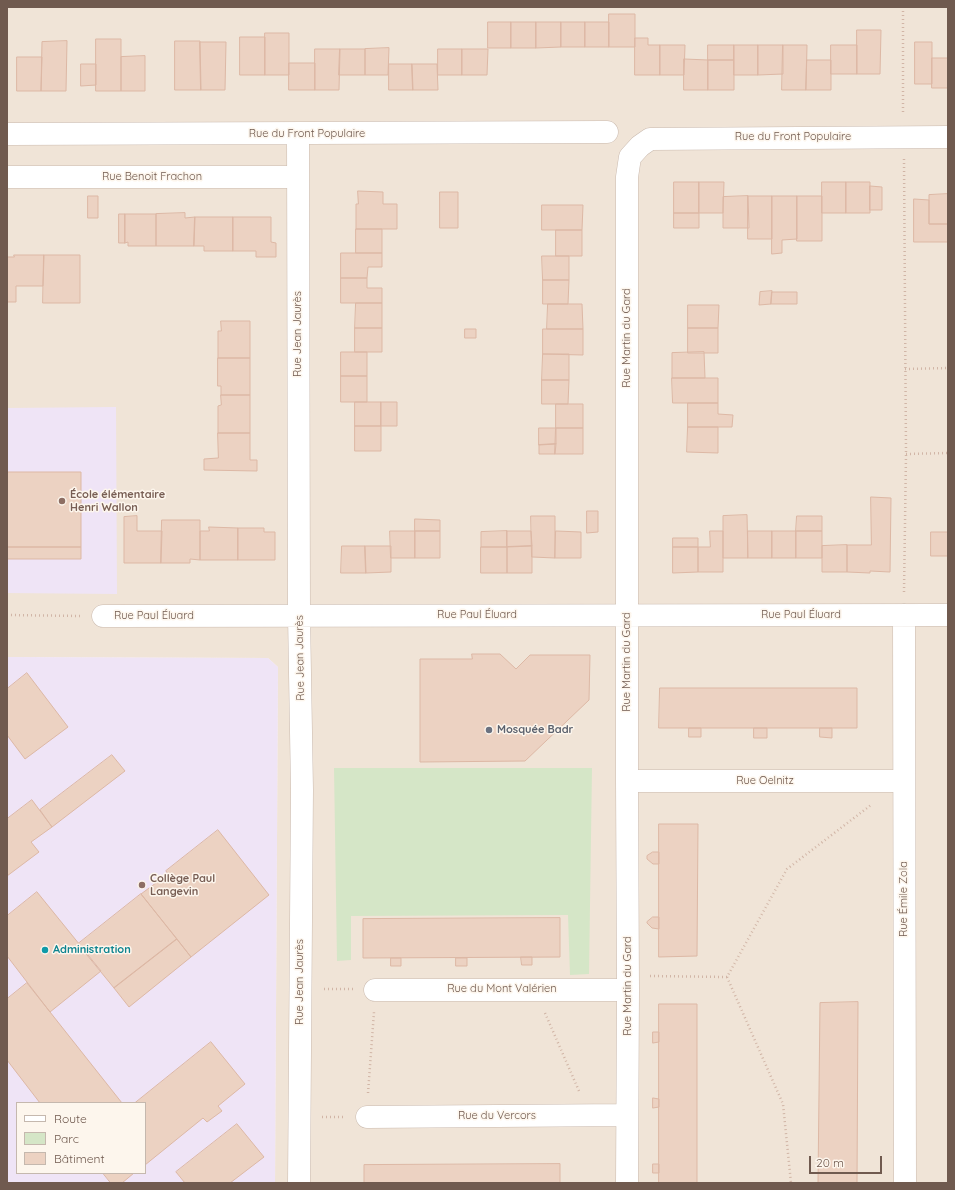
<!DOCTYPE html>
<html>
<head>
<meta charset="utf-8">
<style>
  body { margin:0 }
  #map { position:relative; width:955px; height:1190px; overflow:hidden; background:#faf2e7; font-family:Quicksand,sans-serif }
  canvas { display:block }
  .frame { position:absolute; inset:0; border:8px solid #705a4f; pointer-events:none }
  .legend { position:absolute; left:16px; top:1102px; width:130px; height:72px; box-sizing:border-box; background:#fdf6ed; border:1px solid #c5b8ae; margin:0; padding:5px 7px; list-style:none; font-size:12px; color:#705a4f }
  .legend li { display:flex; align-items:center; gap:8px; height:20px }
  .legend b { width:20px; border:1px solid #c5b8ae }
  .scale { position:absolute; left:809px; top:1156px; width:73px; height:18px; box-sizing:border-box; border:2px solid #705a4f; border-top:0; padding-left:5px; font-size:12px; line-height:14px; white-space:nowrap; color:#705a4f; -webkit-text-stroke:3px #fdf6ed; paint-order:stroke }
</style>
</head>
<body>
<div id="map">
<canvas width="955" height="1190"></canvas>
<div class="frame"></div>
<ul class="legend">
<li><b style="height:5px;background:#fff"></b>Route</li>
<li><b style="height:11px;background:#d5e6c7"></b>Parc</li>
<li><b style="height:11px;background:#ecd2c2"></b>Bâtiment</li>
</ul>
<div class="scale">20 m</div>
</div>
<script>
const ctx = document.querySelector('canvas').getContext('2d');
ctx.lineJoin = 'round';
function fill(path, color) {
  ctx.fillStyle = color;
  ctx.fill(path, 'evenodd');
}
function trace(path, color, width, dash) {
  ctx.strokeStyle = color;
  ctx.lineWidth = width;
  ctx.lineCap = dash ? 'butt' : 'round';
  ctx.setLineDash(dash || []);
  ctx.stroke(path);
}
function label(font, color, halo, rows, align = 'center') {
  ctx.font = font + ' Quicksand,sans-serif';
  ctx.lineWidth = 3;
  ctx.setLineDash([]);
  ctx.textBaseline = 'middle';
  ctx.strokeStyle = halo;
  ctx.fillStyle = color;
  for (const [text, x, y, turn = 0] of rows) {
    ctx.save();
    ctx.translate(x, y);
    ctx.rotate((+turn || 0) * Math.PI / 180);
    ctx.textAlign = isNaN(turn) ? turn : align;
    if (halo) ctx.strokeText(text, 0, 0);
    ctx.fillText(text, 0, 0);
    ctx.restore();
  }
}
const residential = new Path2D(`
  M 7,7 L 948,7 L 948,1183 L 275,1183 L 278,667 L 268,658 L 7,657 Z`);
const education = new Path2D(`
  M 116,407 L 117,594 L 7,593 L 7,408 Z
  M 7,657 L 268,658 L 278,667 L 275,1183 L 7,1183 ZM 17,1103 L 145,1103 L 145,1173 L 17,1173 Z`);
const green = new Path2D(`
  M 334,768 L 592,768 L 589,974 L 570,975 L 568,915 L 351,916 L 351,960 L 337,961 Z`);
const building = new Path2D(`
  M 609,14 L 635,14 L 635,47 L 609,47 Z
  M 488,22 L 511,22 L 511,48 L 488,48 Z
  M 511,22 L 536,22 L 536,48 L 511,48 Z
  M 536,22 L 561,22 L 561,47 L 536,48 Z
  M 561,22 L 585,22 L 585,47 L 561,47 Z
  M 585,22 L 609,22 L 609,47 L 585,47 Z
  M 857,30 L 881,30 L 880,74 L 857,74 Z
  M 265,33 L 289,33 L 289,75 L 265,75 Z
  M 240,37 L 265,37 L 265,75 L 240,75 Z
  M 635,38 L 648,38 L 648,45 L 660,45 L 660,75 L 635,75 Z
  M 96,39 L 121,39 L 121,91 L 96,91 Z
  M 67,41 L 66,91 L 41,91 L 42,42 Z
  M 175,41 L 200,41 L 201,90 L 175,90 Z
  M 200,42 L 226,42 L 225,90 L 201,90 Z
  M 915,42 L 932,42 L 932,84 L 915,84 Z
  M 660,45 L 685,45 L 684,75 L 660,75 Z
  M 708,45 L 734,45 L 734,60 L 708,60 Z
  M 734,45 L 758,45 L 758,75 L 734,75 Z
  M 758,45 L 783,45 L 783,74 L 758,75 Z
  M 783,45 L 807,45 L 806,90 L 782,90 Z
  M 831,45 L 857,45 L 857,74 L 831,74 Z
  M 389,48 L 388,75 L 365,75 L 365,49 Z
  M 315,49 L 340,49 L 339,90 L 315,90 Z
  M 340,49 L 365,49 L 365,75 L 339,75 Z
  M 438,49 L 462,49 L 462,75 L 438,75 Z
  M 462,49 L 488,49 L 487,75 L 462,75 Z
  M 145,56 L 145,91 L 121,91 L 121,57 Z
  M 17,57 L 42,57 L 41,91 L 17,91 Z
  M 932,58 L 948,58 L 948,88 L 932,88 Z
  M 684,59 L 708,60 L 708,90 L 684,90 Z
  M 708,60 L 734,60 L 734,90 L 708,90 Z
  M 807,60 L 831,60 L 831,90 L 806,90 Z
  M 289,63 L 315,63 L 315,90 L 289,90 Z
  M 81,64 L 96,64 L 96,85 L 81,86 Z
  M 389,64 L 412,64 L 413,90 L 389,90 Z
  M 412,64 L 437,64 L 438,90 L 413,90 Z
  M 674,182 L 699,182 L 699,213 L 674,213 Z
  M 699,182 L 724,182 L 723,213 L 699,213 Z
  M 822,182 L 846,182 L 846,213 L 822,213 Z
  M 846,182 L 870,182 L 870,213 L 846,213 Z
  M 870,186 L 882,187 L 882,210 L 870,210 Z
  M 358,191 L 383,192 L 383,204 L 397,204 L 397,229 L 356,229 L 356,204 L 358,204 Z
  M 440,192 L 458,192 L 458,228 L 440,228 Z
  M 948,194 L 948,224 L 929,224 L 929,195 Z
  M 88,196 L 98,196 L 98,218 L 88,218 Z
  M 748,196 L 749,228 L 723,228 L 723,197 Z
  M 748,196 L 772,196 L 772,239 L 748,239 Z
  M 772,196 L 797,196 L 797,239 L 782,240 L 782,253 L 772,254 Z
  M 797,196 L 822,196 L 822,241 L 797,241 Z
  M 914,199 L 929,200 L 929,224 L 948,224 L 948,242 L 914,242 Z
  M 542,205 L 583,205 L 582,230 L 542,230 Z
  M 185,213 L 185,218 L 195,217 L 194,246 L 156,246 L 156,214 Z
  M 674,213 L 699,213 L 699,228 L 674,228 Z
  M 119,214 L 125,214 L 125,243 L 119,243 Z
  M 125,214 L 156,214 L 156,246 L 128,246 L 128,242 L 125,243 Z
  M 195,217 L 233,217 L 233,251 L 204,251 L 204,246 L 194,246 Z
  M 233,217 L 271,217 L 271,242 L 276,243 L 276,257 L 256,257 L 256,251 L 233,251 Z
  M 356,229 L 382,229 L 382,253 L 356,253 Z
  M 556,230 L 582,230 L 582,256 L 556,256 Z
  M 341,253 L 382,253 L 382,267 L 368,267 L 367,278 L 341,278 Z
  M 14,255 L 44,255 L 43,286 L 16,286 L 16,302 L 7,302 L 7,257 L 14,257 Z
  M 44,255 L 80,255 L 80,303 L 43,303 Z
  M 542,256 L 569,256 L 569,280 L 543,280 Z
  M 341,278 L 367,278 L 367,288 L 382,288 L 382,303 L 341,303 Z
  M 543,280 L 569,280 L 568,304 L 543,304 Z
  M 772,291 L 771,304 L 759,305 L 760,292 Z
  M 772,292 L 797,292 L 797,304 L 771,304 Z
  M 356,303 L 382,303 L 382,328 L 355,328 Z
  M 548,304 L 582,304 L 583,329 L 547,329 Z
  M 688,305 L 719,305 L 718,328 L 688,328 Z
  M 221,321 L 250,321 L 250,358 L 218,358 L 218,331 L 221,331 Z
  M 355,328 L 382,328 L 382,352 L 355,352 Z
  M 688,328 L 718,328 L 718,353 L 688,353 Z
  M 465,329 L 476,329 L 476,338 L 465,338 Z
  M 543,329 L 583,329 L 583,355 L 543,354 Z
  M 341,352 L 367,352 L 367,376 L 341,376 Z
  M 704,352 L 705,378 L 672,378 L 672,353 Z
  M 543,354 L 569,354 L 569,380 L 542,380 Z
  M 218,358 L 250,358 L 250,395 L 221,395 L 221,386 L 218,386 Z
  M 341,376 L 367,376 L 367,402 L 341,402 Z
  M 672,378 L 718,378 L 718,403 L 673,403 Z
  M 542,380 L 569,380 L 568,404 L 542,404 Z
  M 221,395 L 250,395 L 250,433 L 218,433 L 218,406 L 221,405 Z
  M 355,402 L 381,402 L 381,426 L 355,426 Z
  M 381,402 L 397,402 L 397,426 L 381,426 Z
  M 688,403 L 718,403 L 718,414 L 733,415 L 732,427 L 688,427 Z
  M 556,404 L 583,404 L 583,428 L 556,428 Z
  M 355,426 L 381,426 L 381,451 L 355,451 Z
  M 688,427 L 718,427 L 718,453 L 687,452 Z
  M 539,428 L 556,428 L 556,444 L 539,445 Z
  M 556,428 L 583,428 L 583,454 L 555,454 Z
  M 218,433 L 250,433 L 250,460 L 257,460 L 257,471 L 204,470 L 204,459 L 218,458 Z
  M 556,444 L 555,454 L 539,454 L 539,445 Z
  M 7,472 L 81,472 L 81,547 L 7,547 Z
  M 871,497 L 891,498 L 890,572 L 870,571 L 870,573 L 847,572 L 847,545 L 871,545 Z
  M 587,511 L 598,511 L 598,532 L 587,533 Z
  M 747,515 L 748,558 L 723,558 L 723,516 Z
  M 137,516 L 137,531 L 162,531 L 161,563 L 124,563 L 124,517 Z
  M 531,516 L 555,516 L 555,558 L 532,557 Z
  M 797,516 L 822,516 L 822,531 L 796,531 Z
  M 415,519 L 440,520 L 440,531 L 415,531 Z
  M 162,520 L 200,520 L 200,560 L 190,559 L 190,563 L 161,563 Z
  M 209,527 L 238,528 L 238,560 L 200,560 L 200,531 L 209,531 Z
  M 238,528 L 264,528 L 264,532 L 275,532 L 275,560 L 238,560 Z
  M 390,531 L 415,531 L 415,558 L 391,558 Z
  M 415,531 L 440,531 L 440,558 L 415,558 Z
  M 507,531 L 507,547 L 481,547 L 481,532 Z
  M 507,531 L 531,531 L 532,546 L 507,547 Z
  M 556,531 L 581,532 L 581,558 L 555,558 Z
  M 710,531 L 723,531 L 723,572 L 698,572 L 698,547 L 710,547 Z
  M 748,531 L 772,531 L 772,558 L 748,558 Z
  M 772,531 L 796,531 L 796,558 L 772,558 Z
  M 796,531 L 822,531 L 822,558 L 796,558 Z
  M 931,532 L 948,532 L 948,556 L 931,556 Z
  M 673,538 L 698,538 L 698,547 L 673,547 Z
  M 847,545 L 847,572 L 822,572 L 822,546 Z
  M 342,546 L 365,546 L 366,573 L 341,573 Z
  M 365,546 L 391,546 L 391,572 L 366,573 Z
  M 532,546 L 532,573 L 507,573 L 507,547 Z
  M 7,547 L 81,547 L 81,559 L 7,559 Z
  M 481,547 L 507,547 L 507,573 L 481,573 Z
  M 673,547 L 698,547 L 698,572 L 673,573 Z
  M 472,654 L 500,654 L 516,669 L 530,655 L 590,655 L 589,700 L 525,761 L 420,762 L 420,659 L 472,659 Z
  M 27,673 L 68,727 L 25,759 L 7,735 L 7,689 Z
  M 660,688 L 857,688 L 857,728 L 659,728 Z
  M 689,728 L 701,728 L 701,737 L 689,737 Z
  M 754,728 L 767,728 L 767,738 L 754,738 Z
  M 820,728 L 832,728 L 832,738 L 820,737 Z
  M 112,755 L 125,771 L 52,827 L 40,810 Z
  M 32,800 L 52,827 L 31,842 L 39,852 L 7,876 L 7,819 Z
  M 659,824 L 698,824 L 697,956 L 659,957 Z
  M 218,830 L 269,895 L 191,957 L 141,894 L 168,874 L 166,871 Z
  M 653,852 L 659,852 L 659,864 L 653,864 L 647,859 L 647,856 Z
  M 37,892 L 101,971 L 50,1012 L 7,956 L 7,916 Z
  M 141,894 L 177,939 L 114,988 L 78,944 Z
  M 653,917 L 659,917 L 659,929 L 652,928 L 647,923 L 647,922 Z
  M 560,918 L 560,957 L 363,958 L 363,919 Z
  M 177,939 L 191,957 L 129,1007 L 114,988 Z
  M 521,957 L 532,957 L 532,965 L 522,965 Z
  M 391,958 L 401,958 L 401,966 L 391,966 Z
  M 456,958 L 467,958 L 467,966 L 456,966 Z
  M 27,983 L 50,1012 L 122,1103 L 40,1103 L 7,1060 L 7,999 Z
  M 858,1002 L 857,1183 L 818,1183 L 820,1003 Z
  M 659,1004 L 697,1004 L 697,1183 L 659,1183 Z
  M 653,1032 L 659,1032 L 659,1042 L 653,1043 Z
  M 211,1042 L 245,1084 L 218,1106 L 222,1111 L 207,1122 L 203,1118 L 145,1165 L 145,1103 L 135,1103 Z
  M 653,1098 L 659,1099 L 659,1107 L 653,1108 Z
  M 237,1124 L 264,1157 L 230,1183 L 185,1183 L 176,1172 Z
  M 560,1164 L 560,1183 L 364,1183 L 364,1165 Z
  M 653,1164 L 659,1164 L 659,1173 L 653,1173 Z
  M 103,1173 L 134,1173 L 122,1183 L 111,1183 Z`);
const path = new Path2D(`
  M 903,7 L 903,114
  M 904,159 L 906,454 L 904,592
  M 905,369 L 948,368
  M 906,454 L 948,453
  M 7,615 L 81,616
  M 650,976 L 727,977 L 787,869 L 871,805
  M 727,977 L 783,1104 L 791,1183
  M 324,989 L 353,989
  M 545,1013 L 579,1091
  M 368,1093 L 374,1012
  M 322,1117 L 345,1117`);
const minor = new Path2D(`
  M 7,134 L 607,132
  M 298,134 L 299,615 L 302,790 L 299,1183
  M 7,177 L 297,177
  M 904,615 L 905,1183
  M 103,616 L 948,615
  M 627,781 L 903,781
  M 375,990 L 628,990
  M 367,1117 L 627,1115
  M 627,1183 L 628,990 L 627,781 L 627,177 L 630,157 L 640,146 L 650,139 L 948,137`);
const markers = [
  [62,501,4,"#8d6e63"],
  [489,730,4,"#6b7280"],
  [142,885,4,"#8d6e63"],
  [45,950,4,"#0f9aa8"]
];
const streetNames = [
  ["Rue du Front Populaire",307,134],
  ["Rue du Front Populaire",793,137],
  ["Rue Benoit Frachon",152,177],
  ["Rue Jean Jaurès",298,334,-90],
  ["Rue Martin du Gard",627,338,-90],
  ["Rue Paul Éluard",477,615],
  ["Rue Paul Éluard",801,615],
  ["Rue Paul Éluard",154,616],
  ["Rue Jean Jaurès",300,658,-91],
  ["Rue Martin du Gard",627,662,-90],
  ["Rue Oelnitz",765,781],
  ["Rue Émile Zola",904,899,-90],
  ["Rue Jean Jaurès",300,982,-90],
  ["Rue Martin du Gard",628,986,-90],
  ["Rue du Mont Valérien",502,989],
  ["Rue du Vercors",497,1116]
];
const educationNames = [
  ["École élémentaire",70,495],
  ["Henri Wallon",70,508],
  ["Collège Paul",150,879],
  ["Langevin",150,892]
];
const worshipNames = [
  ["Mosquée Badr",497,730]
];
const cultureNames = [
  ["Administration",53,950]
];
fill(residential, '#f0e4d7');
fill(education, '#efe4f6');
fill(green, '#d5e6c7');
fill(building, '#ecd2c2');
trace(building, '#ddb8a5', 1);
trace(minor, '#cabaaf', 23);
trace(path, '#d1b5a6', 2.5, [1, 3]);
trace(minor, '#fff', 22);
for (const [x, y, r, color] of markers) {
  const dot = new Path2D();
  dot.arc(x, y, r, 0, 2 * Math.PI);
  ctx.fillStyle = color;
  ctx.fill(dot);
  trace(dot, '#fdf6ed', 1.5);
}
label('11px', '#705a4f', '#fdf6ed', streetNames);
label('bold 11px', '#785e54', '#fdf6ed', educationNames, 'left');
label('bold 11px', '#5b616d', '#fdf6ed', worshipNames, 'left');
label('bold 11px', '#0d838f', '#fdf6ed', cultureNames, 'left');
</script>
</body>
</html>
